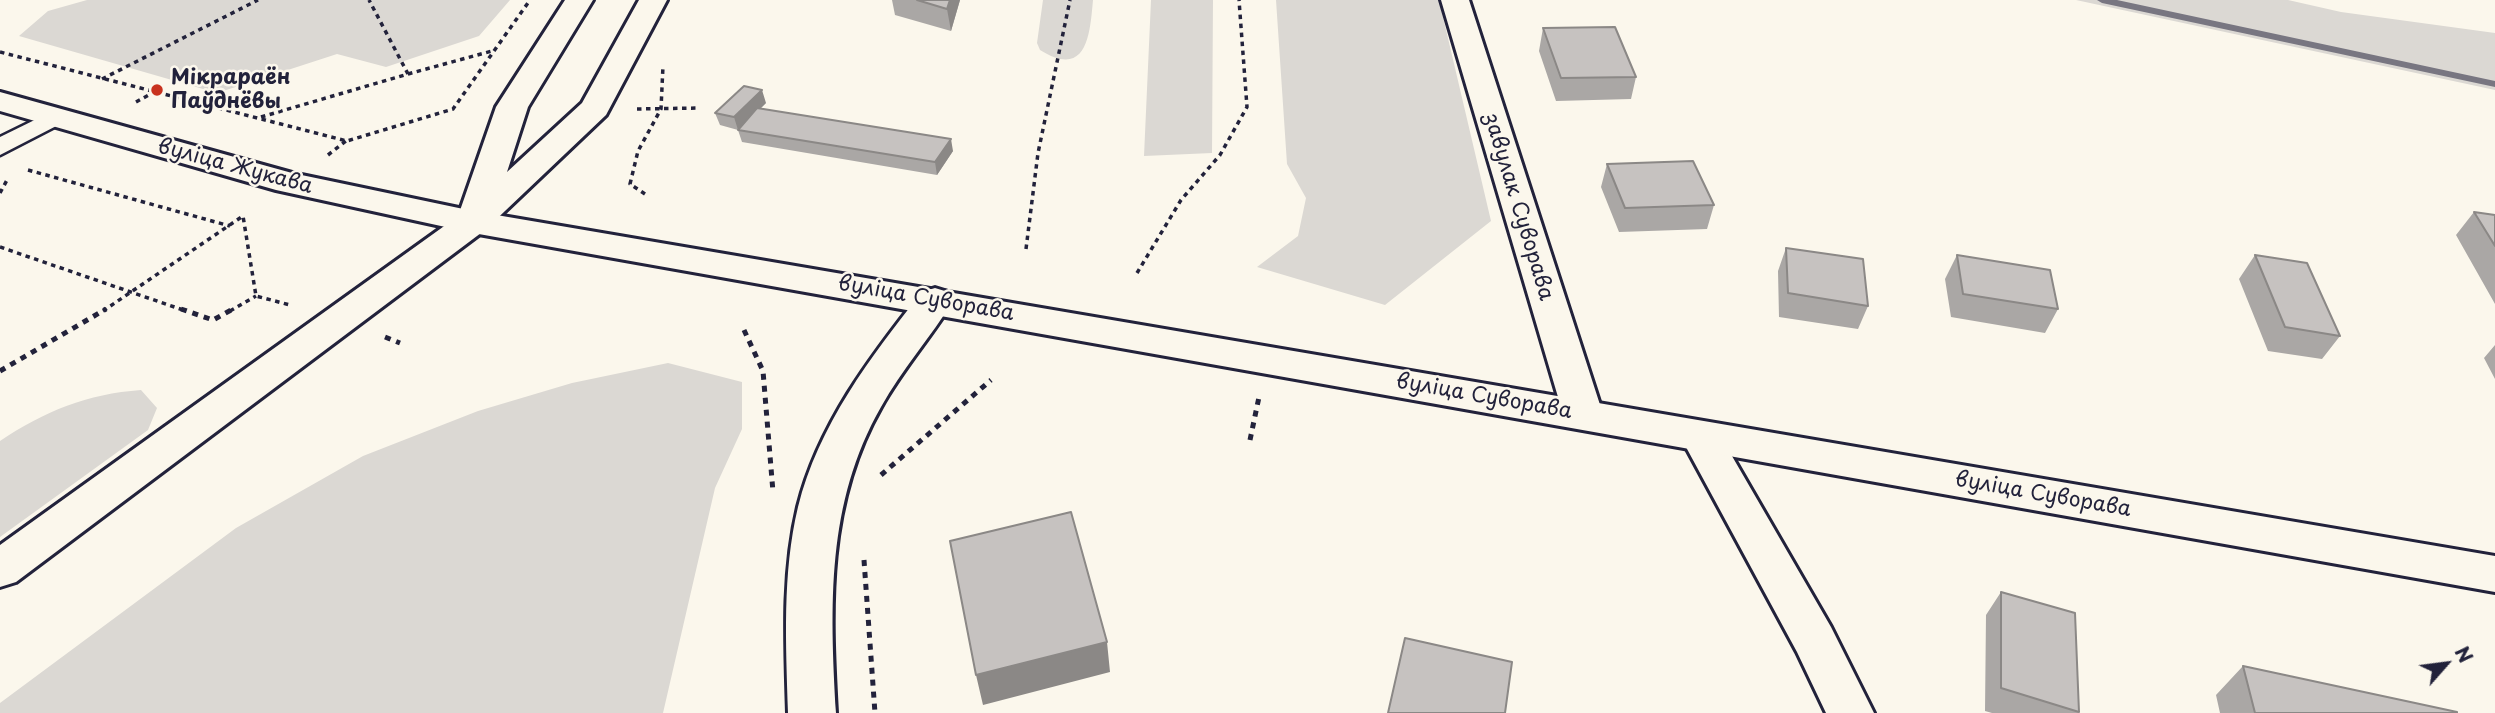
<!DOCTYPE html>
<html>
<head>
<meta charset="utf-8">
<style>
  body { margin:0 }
  #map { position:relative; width:2495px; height:713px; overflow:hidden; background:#fbf7ec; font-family:"Playpen Sans",sans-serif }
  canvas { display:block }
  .north { position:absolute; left:2411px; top:629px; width:70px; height:70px; -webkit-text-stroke:5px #fbf7ec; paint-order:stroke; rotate:62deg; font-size:19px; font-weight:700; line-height:28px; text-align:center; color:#22223b }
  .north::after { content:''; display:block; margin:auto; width:24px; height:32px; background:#22223b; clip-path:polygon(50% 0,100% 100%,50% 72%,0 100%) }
</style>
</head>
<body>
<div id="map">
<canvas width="2495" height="713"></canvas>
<div class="north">N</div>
</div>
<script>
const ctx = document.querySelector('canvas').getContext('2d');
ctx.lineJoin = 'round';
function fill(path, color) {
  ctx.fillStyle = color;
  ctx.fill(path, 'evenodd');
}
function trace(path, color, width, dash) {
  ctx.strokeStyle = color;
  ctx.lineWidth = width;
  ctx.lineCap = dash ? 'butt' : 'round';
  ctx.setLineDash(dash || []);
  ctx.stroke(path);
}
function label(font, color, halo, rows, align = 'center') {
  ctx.font = font + ' "Playpen Sans",sans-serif';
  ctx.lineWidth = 5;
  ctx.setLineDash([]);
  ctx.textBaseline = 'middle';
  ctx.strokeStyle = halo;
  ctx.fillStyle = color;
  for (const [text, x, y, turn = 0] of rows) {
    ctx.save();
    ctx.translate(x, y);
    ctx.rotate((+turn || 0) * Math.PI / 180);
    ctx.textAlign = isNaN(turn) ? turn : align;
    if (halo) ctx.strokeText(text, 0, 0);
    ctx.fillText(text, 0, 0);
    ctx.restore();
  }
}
const green = new Path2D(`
  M 87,0 L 510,0 L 479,36 L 386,67 L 337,54 L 217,93 L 19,36 L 48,11 Z
  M 1043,0 L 1093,0 C 1090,32 1088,80 1040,50 L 1037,43 Z
  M 1151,0 L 1213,0 L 1212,153 L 1144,156 Z
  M 1276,0 L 1439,0 L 1491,221 L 1385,305 L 1257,267 L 1298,236 L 1306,198 L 1287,164 Z
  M 2076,0 L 2288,0 L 2341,12 L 2495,33 L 2495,90 Z
  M 668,363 L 742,382 L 742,429 L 715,488 L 663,713 L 0,713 L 0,703 L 236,528 L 363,456 L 478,411 L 572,383 Z
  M 141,390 L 157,408 L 148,430 L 0,537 L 0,441 C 45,411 87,394 141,390 Z`);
const stream = new Path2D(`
  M 2097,0 L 2117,0 L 2495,81 L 2495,87 L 2102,3 Z`);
const pathFar1 = new Path2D(`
  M 0,52 L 347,141 L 453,109 L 530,0
  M 408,74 L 492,51
  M 102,79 L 258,0
  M 136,102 L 156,91
  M 637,109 L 699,108
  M 261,117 L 408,74 L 369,0
  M 328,155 L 346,141
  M 28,170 L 230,226
  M 0,193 L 7,180
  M 645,194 L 630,184 L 638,151 L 661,109 L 663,66
  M 0,247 L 186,311
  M 1026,249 L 1038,153 L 1070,0
  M 1137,273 L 1181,200 L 1220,155 L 1247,107 L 1239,0
  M 103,311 L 243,216 L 256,296 L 290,305
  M 230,311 L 256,296`);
const path = new Path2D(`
  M 181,309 L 213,320 L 233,309
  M 744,330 L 763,371 L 773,492
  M 385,337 L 400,343
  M 0,371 L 106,309
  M 1250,440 L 1259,397
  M 881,475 L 991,380
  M 864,560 L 875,713`);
const lane = new Path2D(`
  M 55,110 L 64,112 L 67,117 L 64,122 L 0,155 L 0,137 Z`);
const street = new Path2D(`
  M 1441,0 L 1469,0 L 1603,414 L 1597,424 L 1583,429 L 1569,424 L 1563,414 Z
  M 473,211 L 485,214 L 490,222 L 485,230 L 16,582 L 0,587 L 0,545 L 461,214 Z
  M 1700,421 L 1714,425 L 1831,627 L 1874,713 L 1826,713 L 1797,652 L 1680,436 L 1686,425 Z`);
const secondary = new Path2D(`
  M 565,0 L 593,0 L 528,107 L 507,172 L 582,103 L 639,0 L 667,0 L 606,115 L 485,230 L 473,233 L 461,230 L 456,222 L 496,107 Z
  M 935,288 L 948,292 L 953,301 C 931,337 902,369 881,407 C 826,503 830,606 836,713 L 788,713 C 786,644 782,574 798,507 C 818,426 871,356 922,292 Z`);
const primary = new Path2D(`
  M 0,92 L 292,173 L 473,211 L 2495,556 L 2495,592 L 473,233 L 276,190 L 0,111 Z`);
const wall = new Path2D(`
  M 892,0 L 960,0 L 951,31 L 895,15 Z
  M 1543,28 L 1636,77 L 1631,99 L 1556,101 L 1539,51 Z
  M 766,103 L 761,108 L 953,151 L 937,175 L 742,142 L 738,130 L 720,125 L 715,113 Z
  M 1607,164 L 1714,205 L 1707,229 L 1619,232 L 1601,187 Z
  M 2474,212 L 2495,215 L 2495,304 L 2456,235 Z
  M 1786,248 L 1868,306 L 1858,329 L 1779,317 L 1778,271 Z
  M 1957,255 L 2058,309 L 2045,333 L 1951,317 L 1945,279 Z
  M 2255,255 L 2340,336 L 2322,359 L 2268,351 L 2239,279 Z
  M 2495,345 L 2495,379 L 2484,358 Z
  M 2001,592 L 2079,712 L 2078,713 L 1992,713 L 1985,711 L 1986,615 Z
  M 2243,666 L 2457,713 L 2220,713 L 2216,695 Z`);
const shadedWall = new Path2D(`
  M 950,0 L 960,0 L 951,31 L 947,9 Z
  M 762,90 L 766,103 L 738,130 L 734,117 Z
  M 951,139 L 953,151 L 937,175 L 935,162 Z
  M 1107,642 L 1110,672 L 983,705 L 976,675 Z`);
const building = new Path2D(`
  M 917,0 L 950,0 L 947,9 Z
  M 1615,27 L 1636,77 L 1561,78 L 1543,28 Z
  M 744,86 L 762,90 L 734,117 L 715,113 Z
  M 757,108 L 951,139 L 935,162 L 738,130 Z
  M 1693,161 L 1714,205 L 1625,208 L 1607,164 Z
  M 2474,212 L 2495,215 L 2495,246 Z
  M 1786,248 L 1863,259 L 1868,306 L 1788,293 Z
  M 1957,255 L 2050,270 L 2058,309 L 1963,294 Z
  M 2255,255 L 2307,263 L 2340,336 L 2285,327 Z
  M 1071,512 L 1107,642 L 976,675 L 950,541 Z
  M 2001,592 L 2075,613 L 2079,712 L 2001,688 Z
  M 1405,638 L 1512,662 L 1505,713 L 1388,713 Z
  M 2243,666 L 2457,712 L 2457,713 L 2255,713 Z`);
const markers = [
  [157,90,7,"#c8321e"]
];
const poiNames = [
  ["Мікрараён",171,78],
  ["Паўднёвы",171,102]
];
const streetNames = [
  ["вуліца Жукава",235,167,15],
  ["завулак Суворава",1518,207,73],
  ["вуліца Суворава",926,299,10],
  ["вуліца Суворава",1484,397,10],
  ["вуліца Суворава",2043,495,10]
];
fill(green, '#dbd8d3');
fill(stream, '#787681');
trace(lane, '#22223b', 5);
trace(street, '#22223b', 6);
trace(secondary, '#22223b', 6);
trace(primary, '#22223b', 6);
trace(pathFar1, '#22223b', 3.5, [4.5, 4.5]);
trace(path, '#22223b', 5, [6, 6]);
fill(lane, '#fbf7ec');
fill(street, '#fbf7ec');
fill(secondary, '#fbf7ec');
fill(primary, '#fbf7ec');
fill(wall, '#aaa7a5');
fill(shadedWall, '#8b8886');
fill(building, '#c6c2c0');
trace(building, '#8b8886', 2);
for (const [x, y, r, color] of markers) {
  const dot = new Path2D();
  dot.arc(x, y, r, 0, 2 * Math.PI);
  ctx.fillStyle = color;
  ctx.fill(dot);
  trace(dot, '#fbf7ec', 2.5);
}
label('bold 21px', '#22223b', '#fbf7ec', poiNames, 'left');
label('21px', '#22223b', '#fbf7ec', streetNames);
</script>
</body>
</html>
